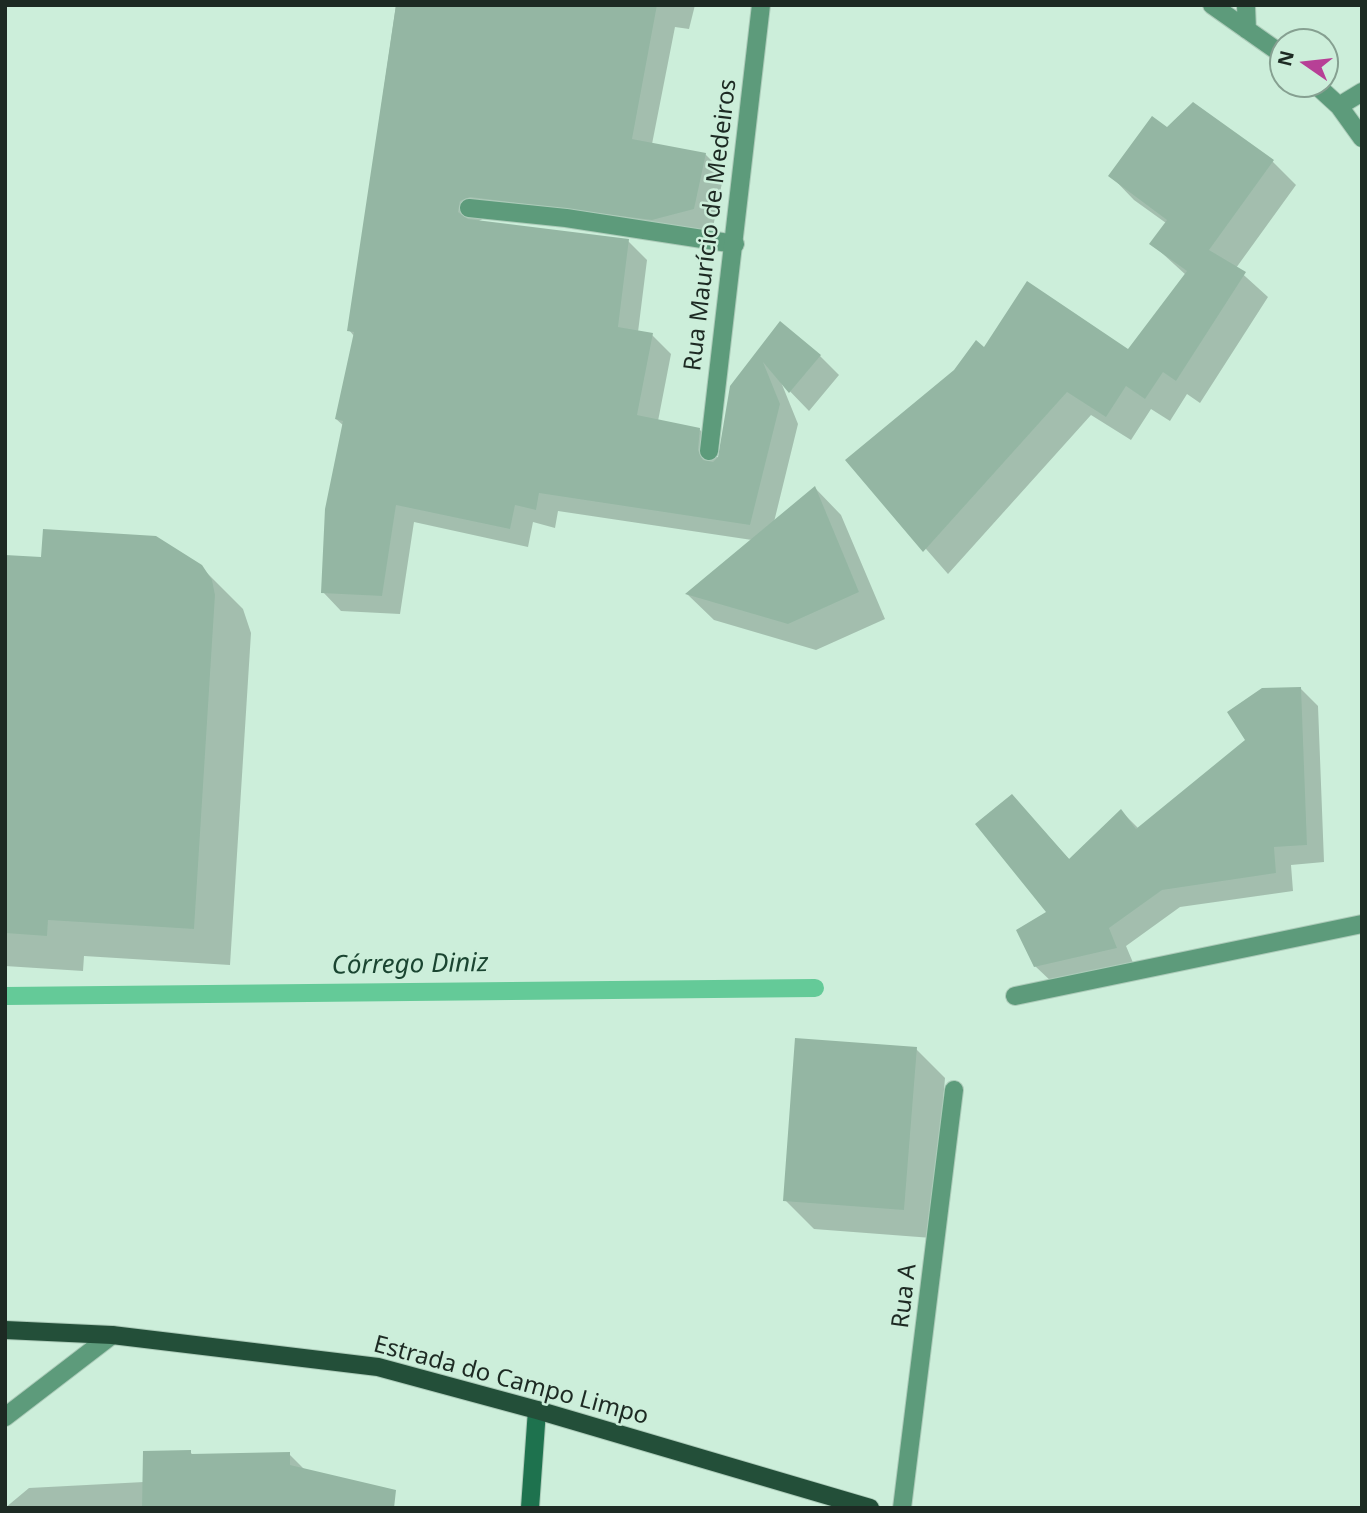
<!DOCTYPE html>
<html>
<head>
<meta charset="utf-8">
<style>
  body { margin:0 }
  #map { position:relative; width:1367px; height:1513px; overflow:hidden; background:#cceeda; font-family:"Noto Sans",sans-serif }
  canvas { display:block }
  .frame { position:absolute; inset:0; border:7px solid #1d2a23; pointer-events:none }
  .north { position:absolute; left:1269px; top:28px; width:70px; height:70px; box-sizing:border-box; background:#cceeda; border:2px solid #86a091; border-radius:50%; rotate:284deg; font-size:19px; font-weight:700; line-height:28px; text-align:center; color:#1d2a23 }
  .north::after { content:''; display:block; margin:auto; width:24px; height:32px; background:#b74096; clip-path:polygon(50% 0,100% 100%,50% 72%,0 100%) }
</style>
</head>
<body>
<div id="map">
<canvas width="1367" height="1513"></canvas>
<div class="frame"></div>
<div class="north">N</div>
</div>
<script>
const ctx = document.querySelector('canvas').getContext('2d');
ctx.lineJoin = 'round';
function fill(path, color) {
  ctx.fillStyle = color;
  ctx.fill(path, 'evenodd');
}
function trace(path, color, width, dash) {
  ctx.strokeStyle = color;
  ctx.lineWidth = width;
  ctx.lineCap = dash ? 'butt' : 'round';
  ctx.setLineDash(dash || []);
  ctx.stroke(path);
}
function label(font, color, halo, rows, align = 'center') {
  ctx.font = font + ' "Noto Sans",sans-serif';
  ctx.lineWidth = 5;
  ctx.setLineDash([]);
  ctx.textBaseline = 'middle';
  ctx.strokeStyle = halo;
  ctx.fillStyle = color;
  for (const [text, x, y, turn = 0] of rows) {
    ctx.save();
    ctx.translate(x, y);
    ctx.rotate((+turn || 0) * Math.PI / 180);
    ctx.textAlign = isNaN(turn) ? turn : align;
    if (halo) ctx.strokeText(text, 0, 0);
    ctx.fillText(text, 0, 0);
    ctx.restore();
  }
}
const shadow = new Path2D(`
  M 396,5 L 695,5 L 689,29 L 675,27 L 652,144 L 705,154 L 724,173 L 713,227 L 672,238 L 490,215 L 477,222 L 628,241 L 647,260 L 638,332 L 652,335 L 671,354 L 658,421 L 699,429 L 718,448 L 717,457 L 720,458 L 732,387 L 780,324 L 820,356 L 839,375 L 809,411 L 781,382 L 798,424 L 774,522 L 815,488 L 841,515 L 885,619 L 816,650 L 714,620 L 687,594 L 752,540 L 558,511 L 555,528 L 533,522 L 528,547 L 414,522 L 400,614 L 341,611 L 323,592 L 344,426 L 336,419 L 354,336 L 349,330 Z
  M 1167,130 L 1272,161 L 1296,185 L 1236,268 L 1268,297 L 1200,403 L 1187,394 L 1170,421 L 1151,409 L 1131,440 L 1091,415 L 948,574 L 848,460 L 984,349 L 1129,351 L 1186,275 L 1152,244 L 1166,223 L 1134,200 L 1111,176 Z
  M 5,557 L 206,572 L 243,609 L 251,633 L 230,965 L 84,956 L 83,971 L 5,966 Z
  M 1300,688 L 1318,706 L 1324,862 L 1291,865 L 1293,891 L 1180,907 L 1126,946 L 1134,965 L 1054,984 L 1035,966 L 1049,912 L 1012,796 L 1070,860 L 1121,811 L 1139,829 L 1248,741 Z
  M 916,1049 L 945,1078 L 932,1238 L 814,1229 L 785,1200 Z
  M 190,1452 L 194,1456 L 289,1454 L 306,1471 L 374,1487 L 395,1508 L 5,1508 L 29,1488 L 144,1482 Z`);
const stream = new Path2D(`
  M 5,996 L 815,988`);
const building = new Path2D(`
  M 396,5 L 657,5 L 632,139 L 706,153 L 694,209 L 652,220 L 470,197 L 460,201 L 458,212 L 468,219 L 629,239 L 618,327 L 653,333 L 637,415 L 700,428 L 698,450 L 703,460 L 713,462 L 718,457 L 730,386 L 780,321 L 821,355 L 789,393 L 763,362 L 780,404 L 750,525 L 539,493 L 536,510 L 515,505 L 510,529 L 396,505 L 382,596 L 321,593 L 325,509 L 343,421 L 335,419 L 354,332 L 347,331 Z
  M 1193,102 L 1274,160 L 1209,250 L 1246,272 L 1176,381 L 1163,372 L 1145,399 L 1126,386 L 1106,417 L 1067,392 L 923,552 L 845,460 L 954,370 L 976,340 L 984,347 L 1027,281 L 1128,349 L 1187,271 L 1149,244 L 1167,220 L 1108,176 L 1152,116 L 1167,127 Z
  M 815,486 L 859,592 L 788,624 L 685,594 Z
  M 43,529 L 156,536 L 202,565 L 212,580 L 215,595 L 194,929 L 48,920 L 47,936 L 5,933 L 5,555 L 41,557 Z
  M 1301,687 L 1307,845 L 1274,847 L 1276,873 L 1162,890 L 1109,928 L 1117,948 L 1034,967 L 1016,930 L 1046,912 L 975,824 L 1012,794 L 1069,859 L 1121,809 L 1136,829 L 1245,740 L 1227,712 L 1262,688 Z
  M 795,1038 L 917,1047 L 904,1210 L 783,1201 Z
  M 191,1450 L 191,1454 L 290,1452 L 290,1465 L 396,1490 L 394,1508 L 142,1508 L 143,1451 Z`);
const lane = new Path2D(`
  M 469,208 L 566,218 L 735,244
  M 902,1508 L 954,1090`);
const street = new Path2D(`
  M 1212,5 L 1283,55
  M 1246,5 L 1247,30
  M 1315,84 L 1339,106 L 1362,138
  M 1339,106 L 1362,92
  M 709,451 L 761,5
  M 1015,996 L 1362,924
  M 5,1417 L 112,1335`);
const secondary = new Path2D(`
  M 530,1508 L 537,1410`);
const primary = new Path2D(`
  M 5,1330 L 112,1335 L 378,1367 L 537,1410 L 870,1508`);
const streetNames = [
  ["Rua Maurício de Medeiros",711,225,-83],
  ["Rua A",905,1296,-83],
  ["Estrada do Campo Limpo",511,1381,15]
];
const waterNames = [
  ["Córrego Diniz",410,965,-1]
];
fill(shadow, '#0003');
trace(stream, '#64ca98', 18);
fill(building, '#94b6a3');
trace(lane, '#accbb9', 20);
trace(street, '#accbb9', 20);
trace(secondary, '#accbb9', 20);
trace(primary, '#accbb9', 20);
trace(lane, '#5d9b7b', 18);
trace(street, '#5d9b7b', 18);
trace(secondary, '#1e724e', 18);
trace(primary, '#234f39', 18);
label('24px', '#1d2a23', '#cceeda', streetNames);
label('italic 26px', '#1a4531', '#cceeda', waterNames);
</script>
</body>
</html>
